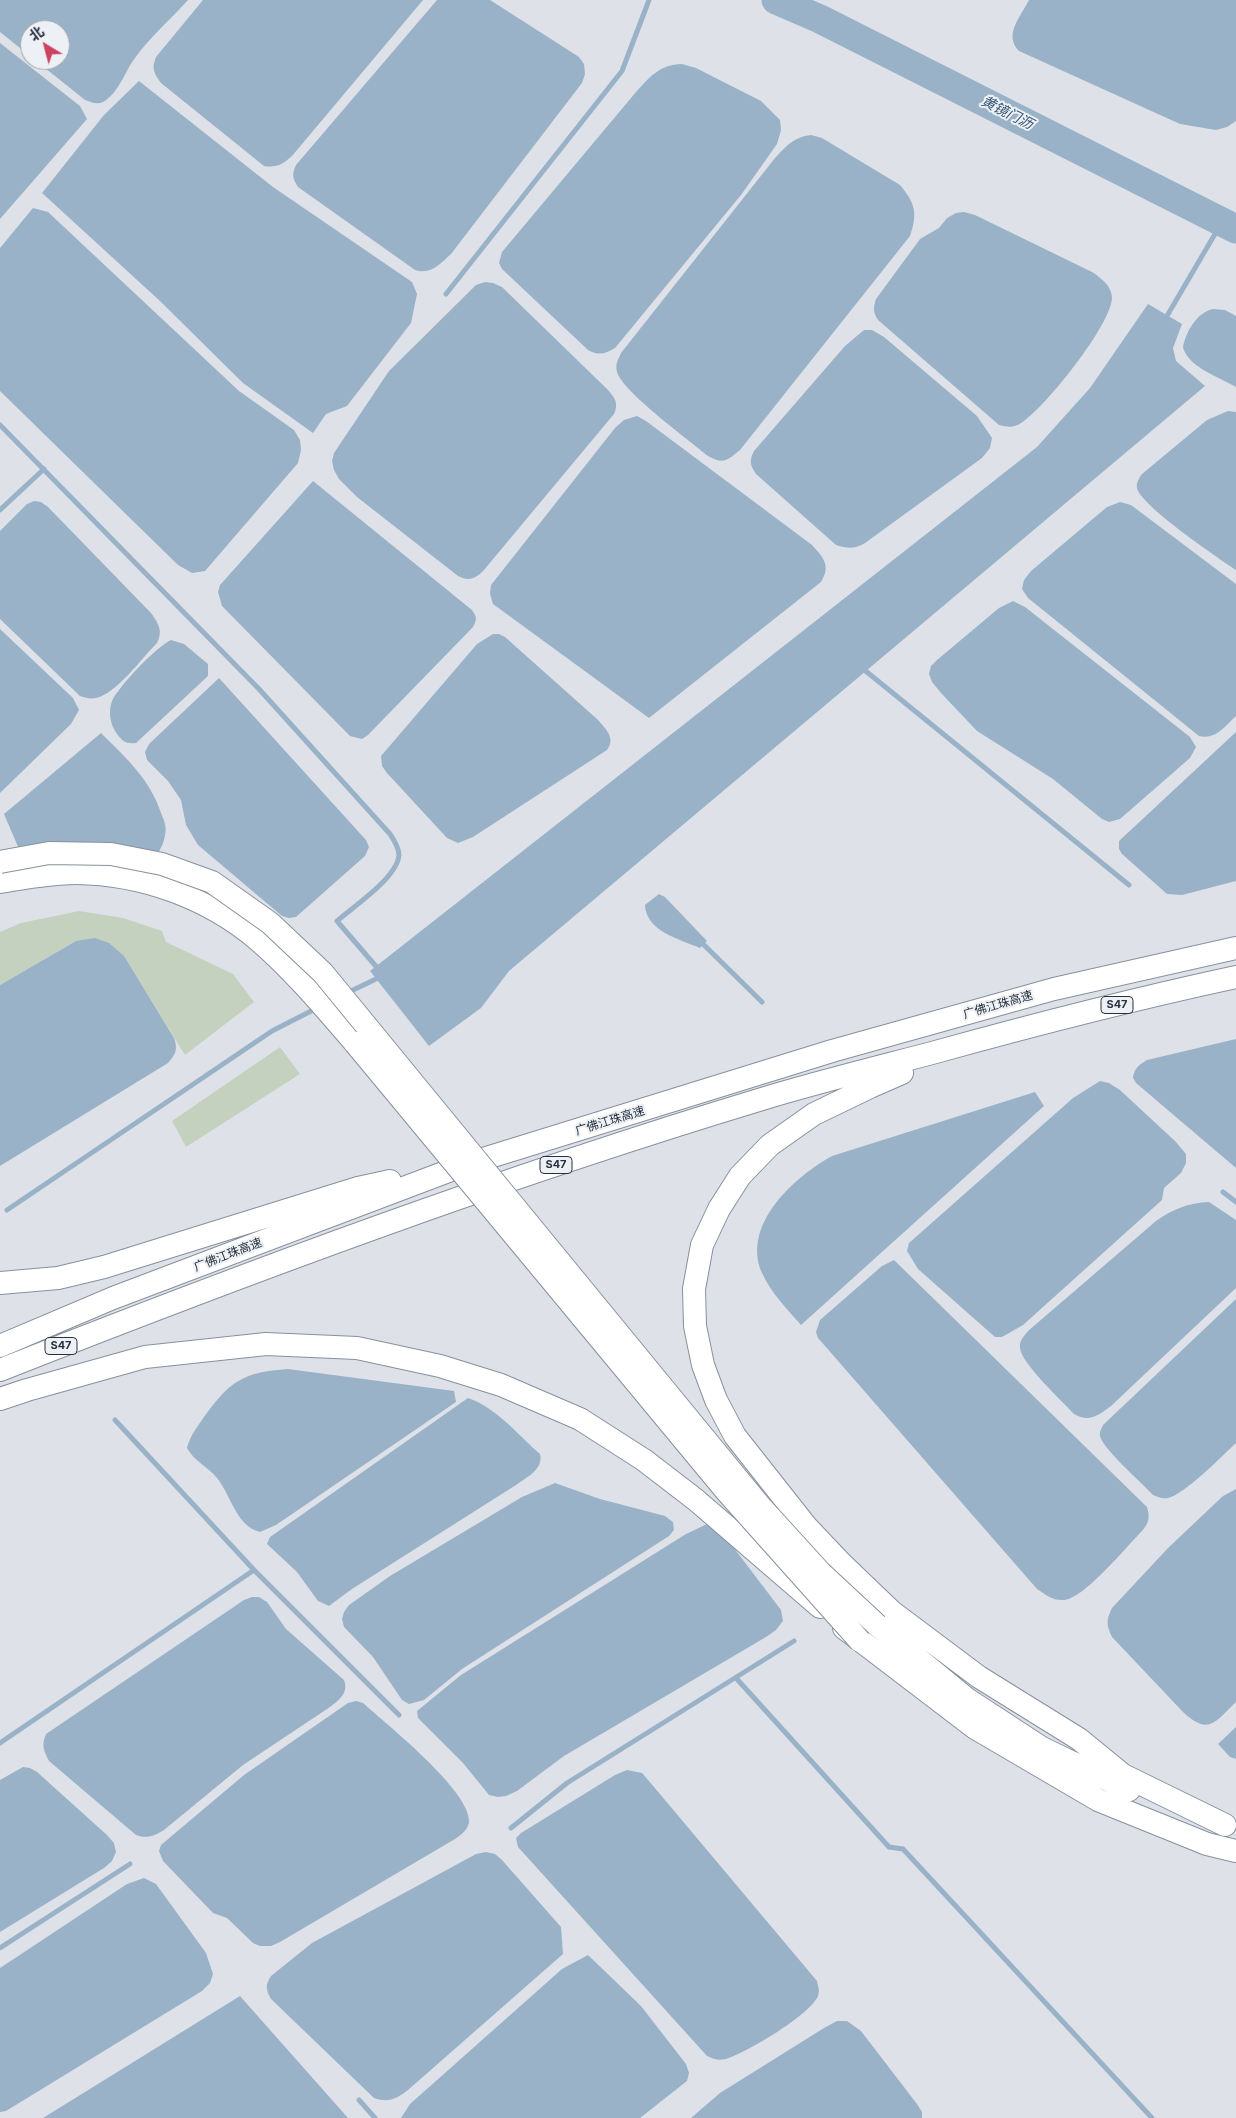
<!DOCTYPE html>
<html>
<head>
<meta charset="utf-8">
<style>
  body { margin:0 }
  #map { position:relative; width:1236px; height:2118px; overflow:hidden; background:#dee2e8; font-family:Inter,"Noto Sans SC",sans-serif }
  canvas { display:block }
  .north { position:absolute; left:20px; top:20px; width:50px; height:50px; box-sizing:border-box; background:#edf1f5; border:1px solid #9ea4ac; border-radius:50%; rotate:323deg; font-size:14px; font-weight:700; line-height:20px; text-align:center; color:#27313e }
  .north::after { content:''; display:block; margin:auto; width:18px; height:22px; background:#cd425f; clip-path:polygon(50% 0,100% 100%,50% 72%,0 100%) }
</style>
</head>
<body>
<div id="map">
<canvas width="1236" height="2118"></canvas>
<div class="north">北</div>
</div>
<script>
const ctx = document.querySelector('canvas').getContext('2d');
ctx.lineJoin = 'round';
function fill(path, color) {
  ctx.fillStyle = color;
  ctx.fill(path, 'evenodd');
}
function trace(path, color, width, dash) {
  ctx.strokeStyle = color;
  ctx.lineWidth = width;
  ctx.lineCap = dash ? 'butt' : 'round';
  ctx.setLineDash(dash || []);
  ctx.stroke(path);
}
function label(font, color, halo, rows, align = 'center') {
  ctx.font = font + ' Inter,"Noto Sans SC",sans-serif';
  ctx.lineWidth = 4;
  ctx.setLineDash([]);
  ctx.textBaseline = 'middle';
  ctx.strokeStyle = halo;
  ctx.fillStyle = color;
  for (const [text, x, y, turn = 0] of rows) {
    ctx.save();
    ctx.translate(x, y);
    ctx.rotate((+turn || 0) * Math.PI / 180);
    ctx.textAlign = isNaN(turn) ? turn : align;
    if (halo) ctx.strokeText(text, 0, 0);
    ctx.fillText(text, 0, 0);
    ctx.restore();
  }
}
const green = new Path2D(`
  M 79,911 L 123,918 L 162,931 L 166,942 L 233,974 L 254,1002 L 185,1055 L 124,957 L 76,941 L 0,985 L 0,932 L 21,923 Z
  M 280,1047 L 300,1074 L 186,1147 L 172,1121 Z`);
const water = new Path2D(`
  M 0,0 L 188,0 C 171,19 150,37 135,58 C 125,71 119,93 103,102 C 97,105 91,102 85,100 L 35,60 L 60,60 L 60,30 L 30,30 L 30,56 L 0,32 Z
  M 203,0 L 423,0 L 292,156 C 283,164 277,168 264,166 L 161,83 C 154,73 151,69 156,57 Z
  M 437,0 L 490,0 L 579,57 L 584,64 L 585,74 L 582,83 L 451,254 C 440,264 431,275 415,270 L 298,187 C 292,178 292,174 296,165 Z
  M 1029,0 L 1236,0 L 1236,121 L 1227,127 L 1216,130 L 1180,124 L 1019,51 C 1003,35 1021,16 1029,0 Z
  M 0,43 L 80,106 L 87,119 L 0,219 Z
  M 682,64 L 696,68 L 761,101 L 780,120 L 781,130 L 777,144 L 741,195 L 615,348 C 605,354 599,356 588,350 L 502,269 L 499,263 L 502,252 L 636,92 C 651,76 659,65 682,64 Z
  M 139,81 L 273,187 L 412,282 L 417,294 L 411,323 L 347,406 L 326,414 L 313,433 L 243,383 L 160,301 L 42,193 L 104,115 Z
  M 811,135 L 822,138 L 900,185 C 915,203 918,213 910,236 L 740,450 C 728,460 723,465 708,456 C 690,441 622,391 617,372 C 615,364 618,360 621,353 L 775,158 C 786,146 794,137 811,135 Z
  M 33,208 L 48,212 L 239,391 L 294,430 L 300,440 L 301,450 L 298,463 L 205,571 L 192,573 L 178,565 L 0,391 L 0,248 Z
  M 964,212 L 975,215 L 1092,272 C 1101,278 1112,286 1112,298 C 1111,325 1045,408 1021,423 C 1014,428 1008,427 999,425 L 878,320 C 873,312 873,308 876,299 L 920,239 L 939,228 L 947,218 L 956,213 Z
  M 485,282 L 493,283 L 502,287 L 607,389 C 615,398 619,403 614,414 L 484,570 C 476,578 470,582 458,576 L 357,497 L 339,479 L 334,470 L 332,461 L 334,453 L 389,371 L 476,285 Z
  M 1148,304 L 1182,324 L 1173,348 L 1176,361 L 1205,386 L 509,971 L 481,1008 L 429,1046 L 370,971 L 1037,447 L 1090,388 Z
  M 1213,309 L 1225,310 L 1236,316 L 1236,387 C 1219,377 1190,368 1183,348 C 1185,333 1197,312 1213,309 Z
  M 864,330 L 872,330 L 884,337 L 977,416 L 992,438 L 990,448 L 982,458 L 865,543 C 854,549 848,549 836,545 L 756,474 C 750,465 749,461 754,451 L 845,346 Z
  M 1228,411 L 1236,412 L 1236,570 C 1218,558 1140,505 1137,488 C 1136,483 1139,478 1142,474 L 1207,420 Z
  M 637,416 L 646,421 L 812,545 C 824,558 831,566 821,582 L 649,718 L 493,604 L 490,594 L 491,585 L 615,428 L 624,420 Z
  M 313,481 L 472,610 C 477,617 477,620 473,627 L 368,735 L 362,739 L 350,736 L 222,606 L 218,592 L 220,585 Z
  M 34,501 L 41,502 L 48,507 L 151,613 C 159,624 163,631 157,643 C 142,658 116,694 96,698 C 90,699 86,698 80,696 L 0,619 L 0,531 L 27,504 Z
  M 1120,502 L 1131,505 L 1236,584 L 1236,716 C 1225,726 1216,740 1199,736 L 1028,598 L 1022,589 L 1024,580 L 1031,571 L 1107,507 Z
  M 1013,601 L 1025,607 L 1190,737 L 1196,747 L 1190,758 L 1120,819 L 1109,822 L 1102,819 L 1053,779 L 977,731 L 941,693 L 932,682 L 929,674 L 931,666 L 937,660 L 999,608 Z
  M 0,629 L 73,698 L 79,710 L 71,724 L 0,793 Z
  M 493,634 L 499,634 L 505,637 L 597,719 C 606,729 616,738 607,750 L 473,837 L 458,843 L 447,838 L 387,773 L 382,766 L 381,756 L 477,644 Z
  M 171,640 L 184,644 L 208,664 L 208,676 L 136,743 C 126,744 123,742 117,734 C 110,724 108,712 112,701 C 118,687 157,646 171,640 Z
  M 219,678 L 366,840 L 369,847 L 365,856 L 296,917 L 289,918 L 282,916 L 198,845 L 186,825 L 181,800 L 168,781 L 147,760 L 145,752 L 149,744 Z
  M 1236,732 L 1236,881 L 1182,895 L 1167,894 L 1122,854 L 1119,849 L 1119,841 Z
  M 101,733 C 126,758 150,779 161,813 C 164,820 167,827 165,835 C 164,844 159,852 154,859 L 25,863 L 4,814 Z
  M 659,894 L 665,897 L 707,941 L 700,948 C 679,939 646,931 645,905 Z
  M 95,938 L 109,943 L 124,956 L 174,1038 C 178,1049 176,1054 168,1063 L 0,1166 L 0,985 L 76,941 Z
  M 1236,1039 L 1236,1168 L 1136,1083 L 1133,1078 C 1134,1068 1139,1065 1147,1060 Z
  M 1100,1081 L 1109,1083 L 1120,1090 L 1176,1142 L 1186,1154 L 1186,1163 L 1181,1173 L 1164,1188 L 1162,1200 L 1023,1325 L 1002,1337 L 995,1337 L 918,1269 L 907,1251 L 909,1243 L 1073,1098 Z
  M 1035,1092 L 1044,1106 L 801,1325 C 787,1309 771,1293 762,1273 C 741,1225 794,1177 832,1156 Z
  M 1209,1202 L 1236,1220 L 1236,1288 L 1111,1406 C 1099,1415 1089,1423 1074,1414 C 1063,1402 1021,1363 1020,1348 C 1019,1341 1024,1336 1028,1331 L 1156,1221 C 1173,1209 1188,1203 1209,1202 Z
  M 894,1260 L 1147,1507 C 1150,1518 1149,1523 1142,1531 C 1127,1546 1084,1599 1064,1600 C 1053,1601 1046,1595 1037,1589 L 818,1338 L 816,1332 L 820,1320 L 882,1266 Z
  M 1236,1299 L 1236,1443 C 1223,1455 1184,1495 1168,1498 C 1162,1499 1158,1497 1153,1495 C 1143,1484 1102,1448 1100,1436 C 1099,1432 1102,1428 1103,1425 Z
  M 288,1369 L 454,1391 L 456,1402 L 276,1525 L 260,1532 C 236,1526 231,1495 217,1478 C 208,1467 194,1461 187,1448 C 190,1436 197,1427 204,1417 C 230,1381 243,1372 288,1369 Z
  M 468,1398 C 496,1407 518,1435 540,1454 C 544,1469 527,1477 516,1485 L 352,1589 L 329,1606 L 318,1601 L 297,1572 L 267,1544 L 270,1537 Z
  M 555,1483 L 600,1499 L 665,1516 L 673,1522 L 674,1530 L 669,1536 L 462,1669 L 424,1700 L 409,1704 L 402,1700 L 373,1657 L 344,1627 L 342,1619 L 344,1612 L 349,1605 L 390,1576 L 522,1497 Z
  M 1236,1489 L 1236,1702 C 1215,1722 1209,1736 1183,1712 L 1112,1637 C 1106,1625 1106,1620 1112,1608 L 1168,1548 L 1223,1496 Z
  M 705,1525 L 712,1525 L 721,1531 L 781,1610 L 783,1621 L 776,1630 L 766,1637 L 564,1756 L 517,1791 L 506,1796 L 498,1797 L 489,1795 L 463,1763 L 418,1718 L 417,1711 L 461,1675 L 686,1534 Z
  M 252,1597 L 259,1597 L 267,1602 L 286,1629 L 344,1680 C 349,1693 339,1700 330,1707 L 243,1765 L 164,1830 C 154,1836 147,1839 136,1835 L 49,1761 C 44,1751 41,1745 46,1734 L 244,1600 Z
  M 356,1701 L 363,1703 C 386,1724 471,1791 469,1822 C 468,1830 461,1835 455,1839 L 280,1942 L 271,1946 L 260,1946 L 253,1943 L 227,1918 L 213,1913 L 163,1861 L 159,1851 L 161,1845 L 244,1775 L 348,1703 Z
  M 1236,1727 L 1236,1759 L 1230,1757 L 1218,1744 Z
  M 23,1767 L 30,1768 L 37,1772 L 107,1835 L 114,1843 L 116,1852 L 112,1861 L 104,1868 L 0,1932 L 0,1780 Z
  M 627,1770 L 642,1773 L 649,1781 L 817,1981 C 818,1986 820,1991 818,1996 C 810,2015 746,2053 726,2059 C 718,2061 714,2059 707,2056 L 518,1847 L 516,1838 L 521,1833 L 615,1775 Z
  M 486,1852 L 495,1854 L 502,1860 L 561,1927 L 563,1954 L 408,2090 C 396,2099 389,2103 374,2098 L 271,1999 C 266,1990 265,1985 271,1976 L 312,1943 L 476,1854 Z
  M 144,1878 L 156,1884 L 206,1953 L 213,1974 L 210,1983 L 202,1991 L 6,2111 L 0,2112 L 0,1968 L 127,1884 Z
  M 588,1955 L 641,2006 L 686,2064 L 689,2073 L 687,2081 L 640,2118 L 401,2118 L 410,2104 L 562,1969 Z
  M 240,1996 L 348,2118 L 43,2118 Z
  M 837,2021 L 847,2021 L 861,2031 L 917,2104 L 922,2112 L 922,2118 L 691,2118 L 720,2093 L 824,2028 Z`);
const stream = new Path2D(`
  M 446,294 L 622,71 L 649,0
  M 1164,321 L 1222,222
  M 0,425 L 259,689 L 390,834 C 394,840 399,848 399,855 C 397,878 354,906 337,921 L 380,971
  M 0,510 L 44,469
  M 862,668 L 1129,885
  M 700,941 L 762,1002
  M 347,993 L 380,977
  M 1223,1192 L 1236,1202
  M 7,1210 L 272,1031 L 317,1008
  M 115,1420 L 254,1570 L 399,1715
  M 736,1678 L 889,1847 L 903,1849 L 1152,2118
  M 0,1743 L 254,1570
  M 511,1828 L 567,1783 L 794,1641
  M 0,1948 L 130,1864
  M 359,2100 L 375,2118`);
const river = new Path2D(`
  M 776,0 L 820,19 L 1236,229`);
const motorway = new Path2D(`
  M 0,882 C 25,878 50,873 76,873 C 142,874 207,897 258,940 C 294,971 324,1007 355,1043
  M 902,1073 L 870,1087 L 814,1114 L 770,1145 L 740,1176 L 719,1209 L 702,1245 L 694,1289 L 695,1326 L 703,1365 L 716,1400 L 735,1436 L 806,1526 L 842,1564 L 891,1611 L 979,1677 L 1079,1739 L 1123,1775 L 1225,1825
  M 0,1283 L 58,1278 L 104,1267 L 358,1188 L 390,1181
  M 0,1346 L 113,1298 L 467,1164 L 832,1051 L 1054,989 L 1236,948
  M 0,1370 C 251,1271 504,1177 762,1099 C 818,1082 875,1068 932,1053 C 1033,1025 1134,999 1236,977
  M 0,1399 L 27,1390 L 145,1357 L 266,1344 L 357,1348 L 440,1366 L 501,1385 L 580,1419 L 644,1460 L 696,1500 L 820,1607
  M 877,1625 L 967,1699 L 1042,1748 L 1129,1790
  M 844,1628 L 975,1728 L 1098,1800 L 1207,1844 L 1236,1851`);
const motorwayBridge = new Path2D(`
  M 0,862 L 49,853 L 111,854 L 162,864 L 212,882 L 270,923 L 323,973 L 760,1506 L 820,1572 L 877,1625
  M 355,1043 L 727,1492 L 860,1641`);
const shields = [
  [1117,1005,32],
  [556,1165,32],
  [61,1346,32]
];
const shieldNames = [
  ["S47",1117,1005],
  ["S47",556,1165],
  ["S47",61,1346]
];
const streetNames = [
  ["广佛江珠高速",998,1005,-16],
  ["广佛江珠高速",610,1121,-17],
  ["广佛江珠高速",228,1255,-21]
];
const waterNames = [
  ["黄镜门沥",1007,113,27]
];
fill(green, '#c5d1bf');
fill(water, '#99b2c8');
trace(stream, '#99b2c8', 5);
trace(river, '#99b2c8', 29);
trace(motorway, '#86919e', 24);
trace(motorway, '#fff', 22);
trace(motorwayBridge, '#86919e', 24, []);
trace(motorwayBridge, '#fff', 22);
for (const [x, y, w] of shields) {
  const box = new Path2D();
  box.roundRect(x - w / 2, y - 8.5, w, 17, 4);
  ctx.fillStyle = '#edf1f5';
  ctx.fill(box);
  trace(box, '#27313e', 1);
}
label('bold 11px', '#27313e', null, shieldNames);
label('12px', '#27313e', '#edf1f5', streetNames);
label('italic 14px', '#325272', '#edf1f5', waterNames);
</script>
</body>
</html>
